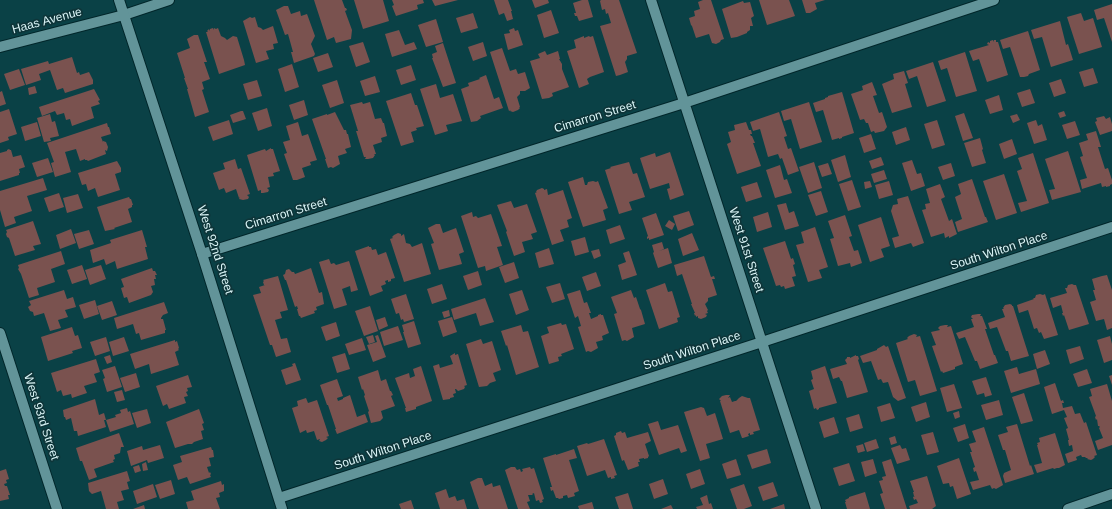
<!DOCTYPE html>
<html>
<head>
<meta charset="utf-8">
<style>
  body { margin:0 }
  canvas { display:block; background:#0a4146 }
</style>
</head>
<body>
<canvas width="1112" height="509"></canvas>
<script>
const ctx = document.querySelector('canvas').getContext('2d');
ctx.lineJoin = 'round';
function fill(path, color) {
  ctx.fillStyle = color;
  ctx.fill(path, 'evenodd');
}
function trace(path, color, width, dash) {
  ctx.strokeStyle = color;
  ctx.lineWidth = width;
  ctx.lineCap = dash ? 'butt' : 'round';
  ctx.setLineDash(dash || []);
  ctx.stroke(path);
}
function label(font, color, halo, rows, align = 'center') {
  ctx.font = font + ' Arial,sans-serif';
  ctx.lineWidth = 3.5;
  ctx.setLineDash([]);
  ctx.textBaseline = 'middle';
  ctx.strokeStyle = halo;
  ctx.fillStyle = color;
  for (const [text, x, y, turn = 0] of rows) {
    ctx.save();
    ctx.translate(x, y);
    ctx.rotate((+turn || 0) * Math.PI / 180);
    ctx.textAlign = isNaN(turn) ? turn : align;
    if (halo) ctx.strokeText(text, 0, 0);
    ctx.fillText(text, 0, 0);
    ctx.restore();
  }
}
const building = new Path2D(`
  M 314,0 L 342,0 L 345,8 L 346,8 L 347,10 L 345,11 L 352,30 L 351,39 L 336,43 L 334,37 L 327,40 Z
  M 354,0 L 383,0 L 389,21 L 363,29 Z
  M 392,0 L 423,0 L 424,3 L 417,5 L 418,9 L 396,16 L 392,6 L 394,5 Z
  M 432,0 L 458,0 L 435,6 Z
  M 494,0 L 508,0 L 512,11 L 511,11 L 513,19 L 507,21 L 504,13 L 499,15 Z
  M 532,0 L 548,0 L 549,3 L 535,8 Z
  M 582,0 L 588,0 L 593,17 L 579,21 L 577,16 L 575,16 L 574,13 L 576,13 L 573,3 Z
  M 601,0 L 619,0 L 637,53 L 627,56 L 627,59 L 625,62 L 628,72 L 620,75 L 616,76 L 600,26 L 611,23 L 608,13 L 606,14 L 605,9 L 602,10 L 600,1 Z
  M 703,0 L 711,0 L 724,39 L 721,40 L 720,42 L 716,44 L 712,43 L 709,34 L 696,38 L 692,26 L 691,25 L 689,18 L 695,16 L 694,11 L 700,9 L 698,2 Z
  M 759,0 L 789,0 L 795,16 L 767,25 Z
  M 802,0 L 825,0 L 815,3 L 817,9 L 810,13 L 806,13 Z
  M 743,1 L 744,3 L 750,2 L 754,16 L 751,18 L 753,26 L 750,26 L 750,30 L 747,32 L 747,33 L 737,37 L 731,38 L 722,9 Z
  M 1112,4 L 1112,42 L 1104,18 L 1097,20 L 1094,10 Z
  M 284,6 L 288,6 L 291,14 L 300,11 L 301,16 L 307,14 L 315,36 L 311,44 L 315,54 L 314,56 L 294,63 L 291,52 L 293,52 L 288,34 L 285,35 L 276,10 Z
  M 551,10 L 559,33 L 544,38 L 537,15 Z
  M 473,13 L 478,28 L 461,33 L 456,18 Z
  M 1081,13 L 1084,21 L 1093,18 L 1102,47 L 1079,54 L 1067,17 Z
  M 250,17 L 252,18 L 255,17 L 258,27 L 261,28 L 263,30 L 273,26 L 278,43 L 273,44 L 274,49 L 266,51 L 269,59 L 256,63 L 243,21 Z
  M 436,19 L 443,42 L 426,47 L 418,25 Z
  M 1060,21 L 1066,45 L 1068,44 L 1073,60 L 1051,67 L 1042,37 L 1034,39 L 1031,30 Z
  M 213,28 L 213,30 L 214,28 L 216,29 L 218,28 L 221,36 L 225,38 L 227,40 L 233,36 L 237,37 L 244,60 L 245,65 L 219,74 L 206,32 L 208,32 L 207,31 L 209,29 L 210,31 L 210,29 Z
  M 514,28 L 515,31 L 518,30 L 523,45 L 508,50 L 504,34 L 510,33 L 509,30 Z
  M 399,30 L 405,45 L 414,42 L 417,49 L 392,57 L 385,34 Z
  M 1028,31 L 1040,70 L 1029,74 L 1028,76 L 1024,77 L 1020,77 L 1010,47 L 1003,49 L 1000,40 Z
  M 194,35 L 198,35 L 207,62 L 204,62 L 210,79 L 202,82 L 204,89 L 202,90 L 209,112 L 195,117 L 187,89 L 188,89 L 184,78 L 185,78 L 177,53 L 190,48 L 187,39 Z
  M 584,36 L 584,38 L 589,36 L 590,37 L 593,36 L 604,72 L 590,77 L 587,79 L 589,84 L 579,88 L 567,51 L 576,48 L 574,40 Z
  M 993,40 L 994,42 L 994,40 L 996,40 L 996,42 L 998,42 L 1008,75 L 987,82 L 979,59 L 973,61 L 969,51 L 989,45 L 987,44 L 988,42 L 990,43 L 990,41 Z
  M 363,42 L 370,62 L 356,67 L 349,46 Z
  M 483,42 L 487,56 L 473,61 L 468,47 Z
  M 443,43 L 456,83 L 443,87 L 432,58 L 433,58 L 432,54 L 437,52 L 435,46 Z
  M 502,48 L 510,71 L 516,69 L 518,74 L 525,72 L 530,88 L 525,91 L 520,91 L 520,94 L 517,97 L 520,107 L 519,107 L 520,108 L 518,110 L 513,112 L 510,111 L 511,110 L 509,111 L 490,52 Z
  M 545,51 L 547,55 L 558,51 L 560,59 L 559,59 L 562,64 L 562,69 L 569,87 L 552,93 L 553,96 L 549,98 L 542,99 L 530,61 L 540,58 L 538,54 Z
  M 965,52 L 977,91 L 956,97 L 947,68 L 941,70 L 938,61 Z
  M 328,53 L 333,67 L 318,72 L 313,58 Z
  M 72,57 L 77,73 L 79,72 L 80,75 L 89,72 L 93,80 L 93,84 L 65,93 L 63,88 L 57,90 L 50,70 L 39,74 L 41,80 L 26,85 L 21,69 L 48,61 L 49,64 Z
  M 933,62 L 946,101 L 927,107 L 917,76 L 909,79 L 906,71 Z
  M 292,64 L 299,87 L 285,92 L 278,69 Z
  M 411,65 L 416,80 L 401,85 L 396,70 Z
  M 1093,68 L 1098,83 L 1084,87 L 1079,72 Z
  M 19,69 L 25,85 L 10,90 L 4,74 Z
  M 904,71 L 908,83 L 905,84 L 912,107 L 892,113 L 882,84 L 894,79 L 893,74 Z
  M 486,75 L 494,99 L 499,97 L 503,108 L 480,116 L 481,118 L 477,121 L 471,122 L 461,89 L 469,86 L 468,83 L 480,79 L 479,78 Z
  M 375,76 L 380,92 L 365,96 L 360,81 Z
  M 1061,79 L 1066,93 L 1054,97 L 1049,83 Z
  M 257,80 L 262,96 L 248,100 L 243,84 Z
  M 337,80 L 344,103 L 330,108 L 322,85 Z
  M 872,82 L 877,95 L 873,96 L 879,113 L 882,112 L 887,127 L 884,131 L 875,133 L 874,131 L 871,132 L 868,123 L 866,123 L 864,119 L 860,120 L 851,94 L 863,90 L 862,86 Z
  M 436,84 L 440,98 L 453,94 L 462,121 L 446,125 L 448,131 L 435,135 L 420,89 Z
  M 35,86 L 37,93 L 29,95 L 28,88 Z
  M 94,89 L 100,100 L 98,101 L 100,104 L 91,107 L 94,118 L 72,126 L 70,119 L 66,120 L 64,113 L 57,115 L 55,111 L 42,116 L 39,107 Z
  M 1030,89 L 1035,103 L 1022,107 L 1017,93 Z
  M 2,91 L 6,104 L 0,106 L 0,92 Z
  M 842,92 L 854,133 L 842,137 L 842,138 L 839,139 L 839,138 L 832,140 L 823,110 L 816,112 L 813,103 L 825,99 L 825,98 L 828,97 L 828,96 Z
  M 411,93 L 415,105 L 417,105 L 424,126 L 416,128 L 417,130 L 411,132 L 414,142 L 401,146 L 386,101 Z
  M 999,95 L 1003,110 L 990,114 L 985,100 Z
  M 304,100 L 308,115 L 294,120 L 289,105 Z
  M 362,102 L 363,104 L 370,102 L 375,119 L 381,118 L 383,123 L 384,123 L 387,136 L 381,138 L 382,142 L 373,145 L 376,154 L 374,154 L 375,155 L 373,158 L 368,159 L 365,159 L 366,157 L 364,157 L 356,131 L 358,131 L 350,105 Z
  M 809,102 L 822,142 L 800,149 L 791,119 L 784,121 L 781,111 Z
  M 267,108 L 272,126 L 258,131 L 252,113 Z
  M 9,109 L 17,134 L 8,137 L 9,140 L 0,143 L 0,112 Z
  M 241,111 L 243,111 L 246,119 L 233,123 L 230,115 Z
  M 1064,111 L 1066,116 L 1060,118 L 1058,113 Z
  M 335,112 L 344,130 L 346,130 L 347,134 L 348,134 L 351,147 L 345,149 L 347,153 L 338,156 L 340,164 L 333,168 L 331,167 L 328,168 L 325,159 L 326,159 L 312,119 L 327,114 L 327,115 Z
  M 779,112 L 787,136 L 784,137 L 788,149 L 791,148 L 799,171 L 788,175 L 782,158 L 780,159 L 778,154 L 768,157 L 760,129 L 753,131 L 750,122 Z
  M 964,113 L 973,138 L 963,141 L 955,116 Z
  M 50,114 L 52,122 L 55,121 L 59,136 L 50,138 L 51,141 L 44,142 L 37,118 Z
  M 1017,114 L 1020,120 L 1013,123 L 1010,116 Z
  M 1104,116 L 1106,119 L 1110,117 L 1112,124 L 1112,131 L 1100,135 L 1095,122 L 1097,121 L 1096,118 Z
  M 229,120 L 233,134 L 213,141 L 208,127 Z
  M 937,120 L 945,145 L 932,149 L 924,124 Z
  M 1036,120 L 1038,126 L 1042,124 L 1047,140 L 1034,144 L 1027,123 Z
  M 1075,121 L 1080,135 L 1067,139 L 1062,125 Z
  M 37,122 L 41,136 L 25,141 L 21,127 Z
  M 298,122 L 302,136 L 308,134 L 317,160 L 310,162 L 311,165 L 302,168 L 305,177 L 297,180 L 293,180 L 284,154 L 287,153 L 283,142 L 290,140 L 286,126 Z
  M 746,122 L 749,130 L 751,130 L 752,134 L 750,134 L 751,136 L 752,136 L 755,143 L 753,143 L 761,166 L 737,174 L 727,144 L 731,142 L 728,132 L 735,130 L 734,125 Z
  M 107,123 L 108,127 L 109,127 L 111,134 L 101,137 L 103,142 L 103,141 L 106,142 L 108,147 L 107,151 L 105,150 L 106,154 L 88,161 L 87,160 L 85,160 L 85,159 L 80,161 L 76,149 L 65,152 L 71,172 L 55,177 L 51,163 L 54,162 L 47,143 Z
  M 906,127 L 910,140 L 896,145 L 892,132 Z
  M 1096,131 L 1101,147 L 1098,147 L 1105,169 L 1108,168 L 1112,180 L 1112,184 L 1110,185 L 1110,186 L 1106,187 L 1106,186 L 1102,187 L 1101,183 L 1082,189 L 1080,180 L 1087,178 L 1080,157 L 1083,156 L 1079,143 L 1088,140 L 1086,134 Z
  M 871,134 L 876,149 L 864,153 L 859,138 Z
  M 980,138 L 983,149 L 982,150 L 986,163 L 972,167 L 964,143 Z
  M 1012,139 L 1017,154 L 1004,159 L 999,144 Z
  M 271,148 L 271,149 L 273,149 L 280,171 L 273,173 L 274,176 L 268,177 L 270,187 L 267,188 L 269,190 L 268,192 L 263,193 L 261,193 L 261,190 L 258,191 L 247,155 L 265,149 L 266,151 Z
  M 9,149 L 10,150 L 11,150 L 13,157 L 21,155 L 25,167 L 19,169 L 20,173 L 19,173 L 19,175 L 0,181 L 0,153 L 7,151 L 7,150 Z
  M 1068,151 L 1081,192 L 1052,200 L 1049,190 L 1055,189 L 1045,159 Z
  M 670,152 L 684,195 L 670,200 L 667,189 L 670,188 L 669,183 L 650,189 L 640,158 L 655,153 L 656,157 Z
  M 1033,153 L 1049,203 L 1021,212 L 1018,203 L 1027,201 L 1017,171 L 1022,169 L 1018,158 Z
  M 845,155 L 851,177 L 838,182 L 831,160 Z
  M 881,157 L 884,165 L 872,169 L 869,161 Z
  M 48,158 L 53,172 L 37,177 L 32,163 Z
  M 235,159 L 238,169 L 241,168 L 250,194 L 247,195 L 249,197 L 248,199 L 243,200 L 239,199 L 240,197 L 239,198 L 236,189 L 226,193 L 224,188 L 219,190 L 213,173 L 225,169 L 223,163 Z
  M 912,160 L 917,174 L 921,173 L 925,186 L 911,191 L 902,163 Z
  M 117,161 L 121,168 L 121,172 L 115,174 L 120,190 L 98,197 L 95,188 L 88,191 L 86,184 L 82,185 L 78,173 Z
  M 629,162 L 633,174 L 637,173 L 645,197 L 629,202 L 632,210 L 619,214 L 605,170 L 611,168 L 610,167 Z
  M 814,162 L 822,188 L 808,193 L 799,167 Z
  M 828,163 L 832,174 L 822,177 L 818,166 Z
  M 951,163 L 955,176 L 943,180 L 938,167 Z
  M 780,165 L 784,180 L 787,179 L 792,193 L 775,198 L 766,170 Z
  M 884,170 L 887,179 L 874,183 L 871,174 Z
  M 1004,174 L 1017,213 L 996,220 L 983,181 Z
  M 583,177 L 585,185 L 587,185 L 588,182 L 593,181 L 596,182 L 598,181 L 608,208 L 603,210 L 606,220 L 583,227 L 568,182 Z
  M 43,178 L 47,190 L 27,196 L 32,211 L 14,217 L 16,223 L 5,227 L 0,210 L 0,191 Z
  M 972,179 L 985,217 L 986,217 L 988,222 L 958,232 L 955,222 L 962,219 L 955,197 L 961,194 L 958,184 Z
  M 852,180 L 861,207 L 848,211 L 839,184 Z
  M 870,181 L 872,187 L 865,189 L 864,182 Z
  M 889,181 L 893,195 L 879,199 L 875,185 Z
  M 757,182 L 762,197 L 746,202 L 741,187 Z
  M 940,184 L 945,197 L 941,199 L 949,221 L 952,219 L 957,234 L 949,238 L 949,236 L 945,238 L 944,233 L 931,237 L 922,210 L 926,209 L 925,204 L 930,203 L 926,189 Z
  M 542,188 L 544,189 L 544,190 L 547,189 L 548,195 L 563,190 L 572,218 L 567,220 L 569,227 L 560,230 L 564,241 L 552,245 L 535,193 L 537,192 L 536,192 L 537,190 Z
  M 821,191 L 828,212 L 816,216 L 808,195 Z
  M 59,193 L 64,207 L 49,212 L 44,198 Z
  M 78,194 L 83,208 L 67,213 L 63,198 Z
  M 908,196 L 924,243 L 913,247 L 911,243 L 895,248 L 892,238 L 899,236 L 891,211 L 893,205 L 898,204 L 897,199 Z
  M 129,197 L 130,199 L 131,199 L 133,205 L 132,205 L 132,207 L 128,209 L 132,222 L 114,228 L 115,229 L 105,231 L 97,207 Z
  M 511,201 L 514,208 L 527,204 L 537,232 L 531,234 L 533,239 L 522,242 L 525,252 L 514,256 L 506,232 L 507,231 L 497,205 Z
  M 786,203 L 789,213 L 794,211 L 799,226 L 785,230 L 777,205 Z
  M 689,211 L 694,225 L 678,231 L 673,216 Z
  M 472,212 L 473,217 L 476,216 L 478,218 L 491,214 L 502,246 L 497,247 L 503,265 L 486,271 L 485,266 L 478,268 L 461,216 Z
  M 768,212 L 772,227 L 757,232 L 753,217 Z
  M 656,213 L 664,235 L 649,240 L 649,238 L 647,239 L 647,237 L 648,236 L 642,218 Z
  M 845,215 L 852,236 L 849,237 L 854,251 L 858,250 L 862,263 L 851,267 L 850,263 L 838,266 L 830,239 L 834,238 L 828,221 Z
  M 881,217 L 890,246 L 881,249 L 884,257 L 870,262 L 858,225 Z
  M 669,220 L 675,224 L 672,230 L 665,226 Z
  M 33,221 L 41,244 L 33,246 L 35,250 L 15,256 L 9,238 L 7,237 L 6,234 L 7,232 L 6,230 Z
  M 436,224 L 440,224 L 443,233 L 456,228 L 464,252 L 459,254 L 462,264 L 439,270 L 431,244 L 434,243 L 428,228 Z
  M 620,225 L 625,239 L 610,244 L 606,230 Z
  M 815,227 L 828,267 L 819,270 L 822,278 L 808,282 L 796,245 L 804,243 L 801,232 Z
  M 71,229 L 76,243 L 60,249 L 56,235 Z
  M 89,230 L 94,244 L 79,249 L 74,234 Z
  M 142,230 L 147,247 L 145,247 L 148,259 L 117,269 L 115,261 L 106,265 L 104,259 L 93,263 L 90,250 L 111,243 L 110,240 Z
  M 398,233 L 401,234 L 401,236 L 404,234 L 406,243 L 410,244 L 412,247 L 422,243 L 431,274 L 404,282 L 390,239 L 393,238 L 392,237 L 394,235 Z
  M 692,233 L 699,250 L 683,256 L 678,239 Z
  M 585,237 L 589,252 L 575,256 L 571,241 Z
  M 785,241 L 791,259 L 793,258 L 795,264 L 793,265 L 796,276 L 792,277 L 795,286 L 785,289 L 784,286 L 781,287 L 780,285 L 776,286 L 763,248 Z
  M 662,242 L 664,249 L 659,251 L 668,248 L 672,263 L 658,268 L 653,253 L 654,252 L 652,245 Z
  M 369,246 L 369,247 L 371,247 L 372,250 L 376,249 L 378,255 L 386,252 L 395,278 L 391,279 L 391,281 L 388,282 L 388,280 L 385,281 L 386,284 L 381,286 L 383,291 L 370,296 L 355,251 Z
  M 549,248 L 554,264 L 539,268 L 535,253 Z
  M 599,249 L 601,256 L 594,259 L 591,251 Z
  M 61,251 L 65,264 L 51,269 L 55,282 L 37,288 L 39,295 L 29,298 L 21,274 L 18,269 L 19,268 L 18,265 Z
  M 629,251 L 637,275 L 622,280 L 618,265 L 626,262 L 623,253 Z
  M 704,256 L 711,277 L 714,276 L 715,279 L 712,279 L 717,295 L 708,298 L 708,301 L 705,304 L 708,310 L 707,311 L 708,313 L 705,314 L 707,315 L 706,317 L 701,319 L 698,318 L 698,316 L 696,317 L 696,315 L 695,316 L 694,313 L 695,313 L 691,304 L 692,304 L 682,274 L 677,276 L 674,265 Z
  M 329,259 L 331,264 L 334,263 L 336,265 L 349,261 L 358,290 L 351,292 L 350,286 L 342,289 L 347,305 L 334,309 L 319,262 Z
  M 514,262 L 519,278 L 505,283 L 499,267 Z
  M 82,265 L 87,279 L 72,284 L 67,270 Z
  M 101,265 L 106,279 L 90,285 L 85,270 Z
  M 152,268 L 153,271 L 155,271 L 157,275 L 155,275 L 156,279 L 154,279 L 155,285 L 151,286 L 153,292 L 151,295 L 129,303 L 127,297 L 124,298 L 121,288 L 124,287 L 121,279 Z
  M 311,268 L 319,293 L 322,292 L 324,304 L 316,307 L 317,310 L 314,311 L 315,313 L 301,318 L 300,316 L 299,316 L 297,309 L 298,309 L 297,306 L 295,307 L 286,280 L 285,280 L 283,275 L 285,274 L 286,270 L 289,269 L 292,272 L 294,272 L 295,274 Z
  M 478,271 L 482,285 L 468,290 L 463,276 Z
  M 596,272 L 601,286 L 587,291 L 582,277 Z
  M 1107,275 L 1112,290 L 1112,328 L 1107,330 L 1104,319 L 1096,321 L 1090,302 L 1096,300 L 1093,290 L 1095,290 L 1092,279 L 1102,276 Z
  M 278,276 L 288,310 L 280,312 L 282,318 L 275,320 L 281,339 L 287,338 L 291,352 L 276,357 L 272,345 L 270,345 L 253,295 L 261,293 L 259,287 L 265,285 L 264,285 L 263,282 L 264,281 L 263,280 Z
  M 560,283 L 565,299 L 552,303 L 546,287 Z
  M 665,283 L 668,292 L 672,291 L 680,317 L 677,318 L 678,322 L 659,329 L 646,290 Z
  M 442,284 L 447,299 L 432,304 L 427,289 Z
  M 1072,284 L 1074,285 L 1076,285 L 1089,324 L 1069,330 L 1064,315 L 1063,316 L 1062,313 L 1063,313 L 1061,305 L 1053,308 L 1050,298 L 1067,293 L 1065,288 L 1067,288 L 1068,285 Z
  M 64,290 L 67,299 L 73,297 L 76,307 L 65,310 L 68,317 L 58,320 L 61,328 L 50,331 L 44,313 L 34,316 L 33,312 L 30,311 L 28,307 L 31,305 L 29,301 Z
  M 522,290 L 529,310 L 516,315 L 509,294 Z
  M 580,290 L 584,303 L 587,302 L 591,313 L 589,313 L 591,319 L 598,316 L 598,315 L 601,314 L 601,315 L 603,315 L 609,333 L 602,336 L 603,340 L 596,342 L 598,348 L 591,352 L 588,351 L 586,352 L 578,327 L 581,326 L 578,316 L 575,318 L 567,294 Z
  M 631,290 L 634,298 L 636,297 L 640,309 L 641,310 L 645,324 L 632,328 L 634,337 L 627,341 L 625,340 L 622,341 L 614,314 L 617,313 L 611,297 Z
  M 406,294 L 414,319 L 404,322 L 403,319 L 401,320 L 399,313 L 396,314 L 391,299 Z
  M 1040,294 L 1043,295 L 1045,294 L 1058,335 L 1044,339 L 1041,332 L 1039,333 L 1037,328 L 1034,329 L 1028,310 L 1019,313 L 1017,305 L 1034,299 L 1033,298 L 1035,298 L 1036,295 Z
  M 485,298 L 494,322 L 480,326 L 476,313 L 454,320 L 451,309 Z
  M 95,300 L 99,314 L 84,319 L 79,305 Z
  M 112,301 L 117,315 L 102,320 L 97,306 Z
  M 164,302 L 168,313 L 163,315 L 161,318 L 161,319 L 163,319 L 166,330 L 165,330 L 165,333 L 141,340 L 139,333 L 136,334 L 133,324 L 117,329 L 114,318 Z
  M 1010,304 L 1012,305 L 1012,306 L 1013,306 L 1029,356 L 1011,361 L 1008,351 L 1006,351 L 997,327 L 990,329 L 988,323 L 1005,317 L 1002,309 L 1004,309 L 1003,308 L 1005,305 Z
  M 370,306 L 378,331 L 364,336 L 355,311 Z
  M 449,310 L 450,316 L 444,318 L 442,312 Z
  M 978,314 L 981,314 L 980,316 L 982,316 L 987,329 L 985,329 L 994,355 L 995,355 L 998,363 L 980,369 L 977,361 L 975,361 L 965,337 L 959,339 L 956,333 L 974,327 L 971,319 L 973,319 L 971,317 L 972,315 Z
  M 385,317 L 388,326 L 379,330 L 376,320 Z
  M 452,317 L 457,332 L 443,337 L 438,321 Z
  M 414,321 L 421,344 L 408,348 L 403,332 L 404,332 L 402,325 Z
  M 336,322 L 340,336 L 326,341 L 321,327 Z
  M 561,323 L 562,325 L 566,324 L 574,349 L 561,354 L 562,356 L 558,357 L 559,361 L 549,364 L 541,336 L 549,333 L 547,327 Z
  M 521,325 L 523,332 L 528,331 L 539,367 L 516,375 L 507,345 L 506,346 L 501,331 Z
  M 945,325 L 948,325 L 947,327 L 951,326 L 963,364 L 955,367 L 955,369 L 943,373 L 942,371 L 941,372 L 932,346 L 936,345 L 931,332 L 940,330 L 938,328 L 940,326 Z
  M 398,326 L 403,340 L 384,346 L 380,332 Z
  M 72,327 L 75,336 L 78,335 L 82,348 L 72,351 L 73,353 L 48,361 L 41,337 Z
  M 914,334 L 917,335 L 916,337 L 920,336 L 937,391 L 920,396 L 915,380 L 908,382 L 896,343 L 908,339 L 907,338 L 909,336 Z
  M 373,335 L 375,342 L 369,344 L 366,337 Z
  M 378,335 L 386,357 L 373,362 L 367,345 L 377,342 L 375,336 Z
  M 1110,336 L 1112,344 L 1112,360 L 1104,363 L 1097,340 Z
  M 106,337 L 110,351 L 95,356 L 90,342 Z
  M 124,337 L 129,351 L 113,356 L 109,342 Z
  M 362,338 L 366,350 L 349,355 L 345,344 Z
  M 481,339 L 483,344 L 492,341 L 501,370 L 493,373 L 496,381 L 490,383 L 487,386 L 479,387 L 466,344 Z
  M 175,340 L 175,342 L 177,341 L 179,348 L 178,349 L 179,350 L 175,352 L 179,365 L 151,374 L 149,364 L 135,369 L 130,354 Z
  M 884,345 L 886,347 L 888,346 L 906,398 L 898,401 L 893,397 L 888,382 L 883,383 L 881,379 L 878,380 L 871,361 L 863,363 L 860,356 L 877,350 L 877,349 Z
  M 1080,346 L 1084,359 L 1070,364 L 1066,350 Z
  M 1045,350 L 1050,364 L 1037,369 L 1033,354 Z
  M 345,353 L 350,369 L 337,373 L 332,357 Z
  M 455,353 L 455,355 L 458,354 L 467,385 L 464,386 L 465,387 L 464,389 L 458,391 L 456,389 L 455,389 L 456,393 L 453,394 L 454,397 L 450,398 L 450,399 L 443,400 L 433,366 L 439,364 L 440,368 L 453,364 L 450,356 Z
  M 110,355 L 112,362 L 107,364 L 104,357 Z
  M 856,355 L 856,356 L 858,356 L 859,359 L 858,360 L 868,392 L 847,398 L 842,381 L 841,381 L 839,377 L 833,379 L 830,369 L 847,364 L 845,360 L 847,358 L 847,357 L 850,357 L 850,358 Z
  M 96,359 L 100,372 L 94,374 L 97,382 L 84,386 L 87,393 L 72,398 L 71,394 L 63,396 L 61,390 L 57,392 L 51,373 Z
  M 295,363 L 301,380 L 286,385 L 281,370 L 293,366 L 292,364 Z
  M 115,366 L 122,387 L 107,392 L 103,379 L 105,378 L 102,370 Z
  M 421,366 L 432,401 L 416,407 L 416,409 L 406,412 L 405,408 L 406,408 L 395,378 L 409,373 L 410,378 L 415,376 L 413,369 Z
  M 825,366 L 837,403 L 819,408 L 819,409 L 817,410 L 816,408 L 814,409 L 809,391 L 814,389 L 811,380 L 813,379 L 811,371 Z
  M 1017,367 L 1019,374 L 1036,369 L 1040,384 L 1011,393 L 1004,371 Z
  M 1087,369 L 1092,383 L 1078,387 L 1073,374 Z
  M 378,370 L 381,381 L 386,379 L 390,391 L 391,391 L 393,395 L 391,396 L 395,406 L 381,411 L 383,418 L 380,421 L 371,423 L 368,412 L 369,411 L 364,396 L 365,395 L 363,389 L 362,390 L 358,377 Z
  M 136,373 L 140,387 L 125,392 L 120,378 Z
  M 188,375 L 192,387 L 187,388 L 188,391 L 186,392 L 188,396 L 184,397 L 186,403 L 169,409 L 167,404 L 163,406 L 156,386 Z
  M 1112,375 L 1112,385 L 1109,376 Z
  M 986,377 L 992,395 L 985,397 L 984,393 L 977,395 L 972,381 Z
  M 337,379 L 343,396 L 337,398 L 338,401 L 343,399 L 343,398 L 350,395 L 357,417 L 365,414 L 368,422 L 337,434 L 335,429 L 336,429 L 328,405 L 327,405 L 320,385 Z
  M 1055,383 L 1061,401 L 1063,400 L 1064,403 L 1062,403 L 1063,408 L 1072,406 L 1075,414 L 1080,413 L 1084,423 L 1086,422 L 1097,455 L 1094,456 L 1095,457 L 1093,459 L 1091,460 L 1087,459 L 1088,458 L 1086,458 L 1085,457 L 1082,457 L 1081,455 L 1076,457 L 1077,460 L 1068,463 L 1065,454 L 1073,451 L 1072,445 L 1069,446 L 1068,440 L 1069,440 L 1066,429 L 1068,428 L 1064,418 L 1067,417 L 1064,410 L 1052,414 L 1044,387 Z
  M 954,384 L 962,408 L 947,412 L 940,388 Z
  M 1107,384 L 1112,401 L 1112,445 L 1098,450 L 1095,441 L 1103,438 L 1099,428 L 1100,427 L 1099,426 L 1098,426 L 1097,419 L 1096,420 L 1095,417 L 1096,416 L 1089,397 L 1092,396 L 1090,389 Z
  M 122,390 L 125,400 L 117,402 L 114,392 Z
  M 1024,393 L 1033,421 L 1021,424 L 1012,397 Z
  M 726,395 L 730,395 L 728,398 L 730,397 L 732,402 L 735,401 L 736,401 L 739,398 L 742,396 L 748,398 L 750,398 L 760,430 L 753,432 L 754,434 L 750,435 L 750,433 L 748,434 L 749,436 L 743,438 L 742,438 L 739,430 L 730,433 L 720,401 L 721,401 L 719,399 L 722,396 Z
  M 306,398 L 308,403 L 317,400 L 329,436 L 326,437 L 328,438 L 326,440 L 322,442 L 319,441 L 320,439 L 317,440 L 314,431 L 307,433 L 306,430 L 300,433 L 292,408 L 298,406 L 297,401 Z
  M 95,399 L 99,415 L 104,413 L 106,420 L 104,420 L 106,427 L 78,436 L 77,431 L 74,431 L 71,418 L 66,420 L 65,417 L 64,417 L 63,410 Z
  M 999,400 L 1003,415 L 986,420 L 981,405 Z
  M 926,402 L 930,417 L 916,422 L 911,407 Z
  M 890,403 L 895,418 L 881,422 L 877,407 Z
  M 701,407 L 704,408 L 707,416 L 715,413 L 723,439 L 706,444 L 710,458 L 700,461 L 684,412 Z
  M 127,408 L 128,412 L 130,411 L 134,424 L 110,432 L 106,420 L 116,417 L 115,415 L 121,413 L 120,410 Z
  M 147,409 L 151,423 L 137,428 L 132,413 Z
  M 199,409 L 204,423 L 202,424 L 204,430 L 201,431 L 203,439 L 194,442 L 192,444 L 188,444 L 175,448 L 166,422 Z
  M 959,411 L 960,417 L 955,419 L 953,413 Z
  M 859,414 L 863,428 L 850,432 L 846,418 Z
  M 834,417 L 839,433 L 824,438 L 819,422 Z
  M 658,421 L 661,430 L 678,425 L 687,451 L 681,453 L 679,448 L 659,455 L 648,424 Z
  M 965,424 L 969,438 L 958,442 L 953,428 Z
  M 1017,424 L 1030,466 L 1031,465 L 1034,474 L 1005,483 L 1003,476 L 1004,473 L 1011,470 L 1005,450 L 1003,450 L 998,435 L 1008,432 L 1006,427 Z
  M 984,427 L 1003,485 L 996,489 L 994,488 L 992,489 L 990,485 L 973,490 L 970,482 L 979,480 L 976,471 L 974,472 L 973,468 L 975,467 L 970,452 L 972,452 L 969,444 L 976,442 L 972,431 Z
  M 621,431 L 622,433 L 625,432 L 627,438 L 648,432 L 651,441 L 645,444 L 649,456 L 648,457 L 648,458 L 644,459 L 644,458 L 639,459 L 640,462 L 638,462 L 639,466 L 628,470 L 624,460 L 622,461 L 614,436 L 616,435 L 616,433 Z
  M 933,432 L 939,452 L 927,455 L 921,435 Z
  M 119,433 L 124,447 L 121,447 L 120,453 L 114,455 L 115,459 L 113,460 L 114,462 L 94,469 L 97,477 L 89,480 L 82,461 L 80,461 L 76,448 Z
  M 1055,433 L 1065,465 L 1059,468 L 1057,468 L 1054,469 L 1053,468 L 1037,473 L 1034,465 L 1042,463 L 1037,445 L 1038,445 L 1037,443 L 1040,442 L 1039,438 Z
  M 895,436 L 897,443 L 891,445 L 889,438 Z
  M 604,439 L 617,475 L 614,476 L 615,478 L 611,479 L 611,477 L 608,478 L 605,470 L 587,476 L 577,446 L 587,443 L 588,444 Z
  M 876,439 L 879,448 L 867,452 L 864,443 Z
  M 863,444 L 865,451 L 858,453 L 856,446 Z
  M 160,445 L 164,458 L 148,463 L 147,460 L 131,466 L 127,451 L 142,446 L 143,450 Z
  M 900,445 L 902,449 L 906,448 L 910,460 L 897,464 L 891,448 Z
  M 211,447 L 212,450 L 213,450 L 214,457 L 209,458 L 211,466 L 207,467 L 209,473 L 210,472 L 211,474 L 210,475 L 211,477 L 190,484 L 187,477 L 178,480 L 173,465 L 182,462 L 180,456 Z
  M 574,449 L 577,458 L 569,460 L 579,491 L 574,493 L 575,496 L 568,498 L 567,495 L 563,496 L 563,498 L 559,499 L 558,498 L 556,498 L 553,490 L 551,491 L 550,487 L 552,487 L 543,458 L 556,454 L 556,455 Z
  M 767,449 L 771,463 L 752,469 L 747,455 Z
  M 959,458 L 971,494 L 957,499 L 953,486 L 950,487 L 949,483 L 943,484 L 937,466 Z
  M 736,459 L 741,475 L 727,479 L 722,464 Z
  M 873,459 L 877,473 L 865,477 L 861,462 Z
  M 891,459 L 907,509 L 885,509 L 880,494 L 883,493 L 879,481 L 883,480 L 882,477 L 886,476 L 882,462 Z
  M 146,462 L 148,470 L 143,471 L 142,464 Z
  M 849,463 L 855,481 L 839,486 L 833,468 Z
  M 139,465 L 141,471 L 135,473 L 133,467 Z
  M 511,467 L 515,467 L 517,470 L 520,469 L 521,472 L 523,471 L 522,469 L 530,467 L 531,469 L 534,468 L 544,499 L 542,500 L 543,502 L 540,503 L 539,500 L 536,501 L 534,493 L 532,494 L 533,495 L 528,495 L 530,501 L 527,502 L 530,509 L 518,509 L 505,470 Z
  M 6,469 L 9,479 L 6,480 L 7,483 L 4,484 L 5,486 L 7,486 L 10,495 L 8,495 L 9,499 L 0,501 L 0,471 Z
  M 700,469 L 705,484 L 691,489 L 686,474 Z
  M 127,471 L 130,481 L 127,482 L 129,489 L 121,491 L 124,500 L 117,502 L 119,509 L 106,509 L 101,491 L 92,494 L 89,491 L 88,483 Z
  M 927,476 L 936,506 L 932,509 L 910,509 L 909,506 L 918,503 L 916,499 L 914,500 L 913,497 L 915,496 L 914,496 L 913,492 L 914,492 L 910,481 Z
  M 478,478 L 482,478 L 485,486 L 492,483 L 493,487 L 500,485 L 508,509 L 479,509 L 470,482 Z
  M 663,479 L 668,494 L 654,499 L 649,484 Z
  M 171,480 L 175,494 L 160,499 L 155,485 Z
  M 221,481 L 222,485 L 224,484 L 224,491 L 219,493 L 220,497 L 216,498 L 220,509 L 188,509 L 186,502 L 194,500 L 191,491 Z
  M 773,482 L 778,496 L 763,501 L 758,487 Z
  M 153,484 L 157,497 L 137,504 L 133,491 Z
  M 744,484 L 752,506 L 744,509 L 737,509 L 730,489 Z
  M 446,489 L 449,498 L 455,496 L 457,501 L 464,499 L 467,509 L 440,509 L 435,493 Z
  M 865,492 L 870,509 L 847,509 L 845,502 L 846,502 L 845,500 L 849,498 L 849,497 Z
  M 628,493 L 633,509 L 619,509 L 615,497 Z
  M 707,495 L 709,504 L 711,503 L 713,509 L 697,509 L 696,507 L 703,505 L 700,498 Z
  M 411,500 L 414,509 L 401,509 L 399,504 Z
  M 592,502 L 594,509 L 579,509 L 578,506 Z
  M 784,504 L 785,509 L 770,509 Z
  M 144,505 L 145,509 L 133,509 Z
  M 671,505 L 673,509 L 661,509 Z`);
const minor = new Path2D(`
  M 651,0 L 816,509
  M 0,47 L 124,15 L 169,0
  M 202,254 L 684,103 L 994,0
  M 0,333 L 57,509
  M 279,498 L 762,342 L 1112,227
  M 1068,509 L 1112,494`);
const tertiary = new Path2D(`
  M 119,0 L 202,254 L 282,509`);
const streetNames = [
  ["Haas Avenue",47,21,-15],
  ["Cimarron Street",595,117,-17],
  ["Cimarron Street",286,214,-17],
  ["West 92nd Street",215,250,72],
  ["West 91st Street",746,250,72],
  ["South Wilton Place",999,251,-18],
  ["South Wilton Place",692,351,-18],
  ["West 93rd Street",41,417,72],
  ["South Wilton Place",383,451,-18]
];
fill(building, '#7a524f');
trace(minor, '#00262a', 12);
trace(tertiary, '#00262a', 12);
trace(minor, '#629499', 10);
trace(tertiary, '#629499', 10);
label('12px', '#dbf5f7', '#0e3539', streetNames);
</script>
</body>
</html>
